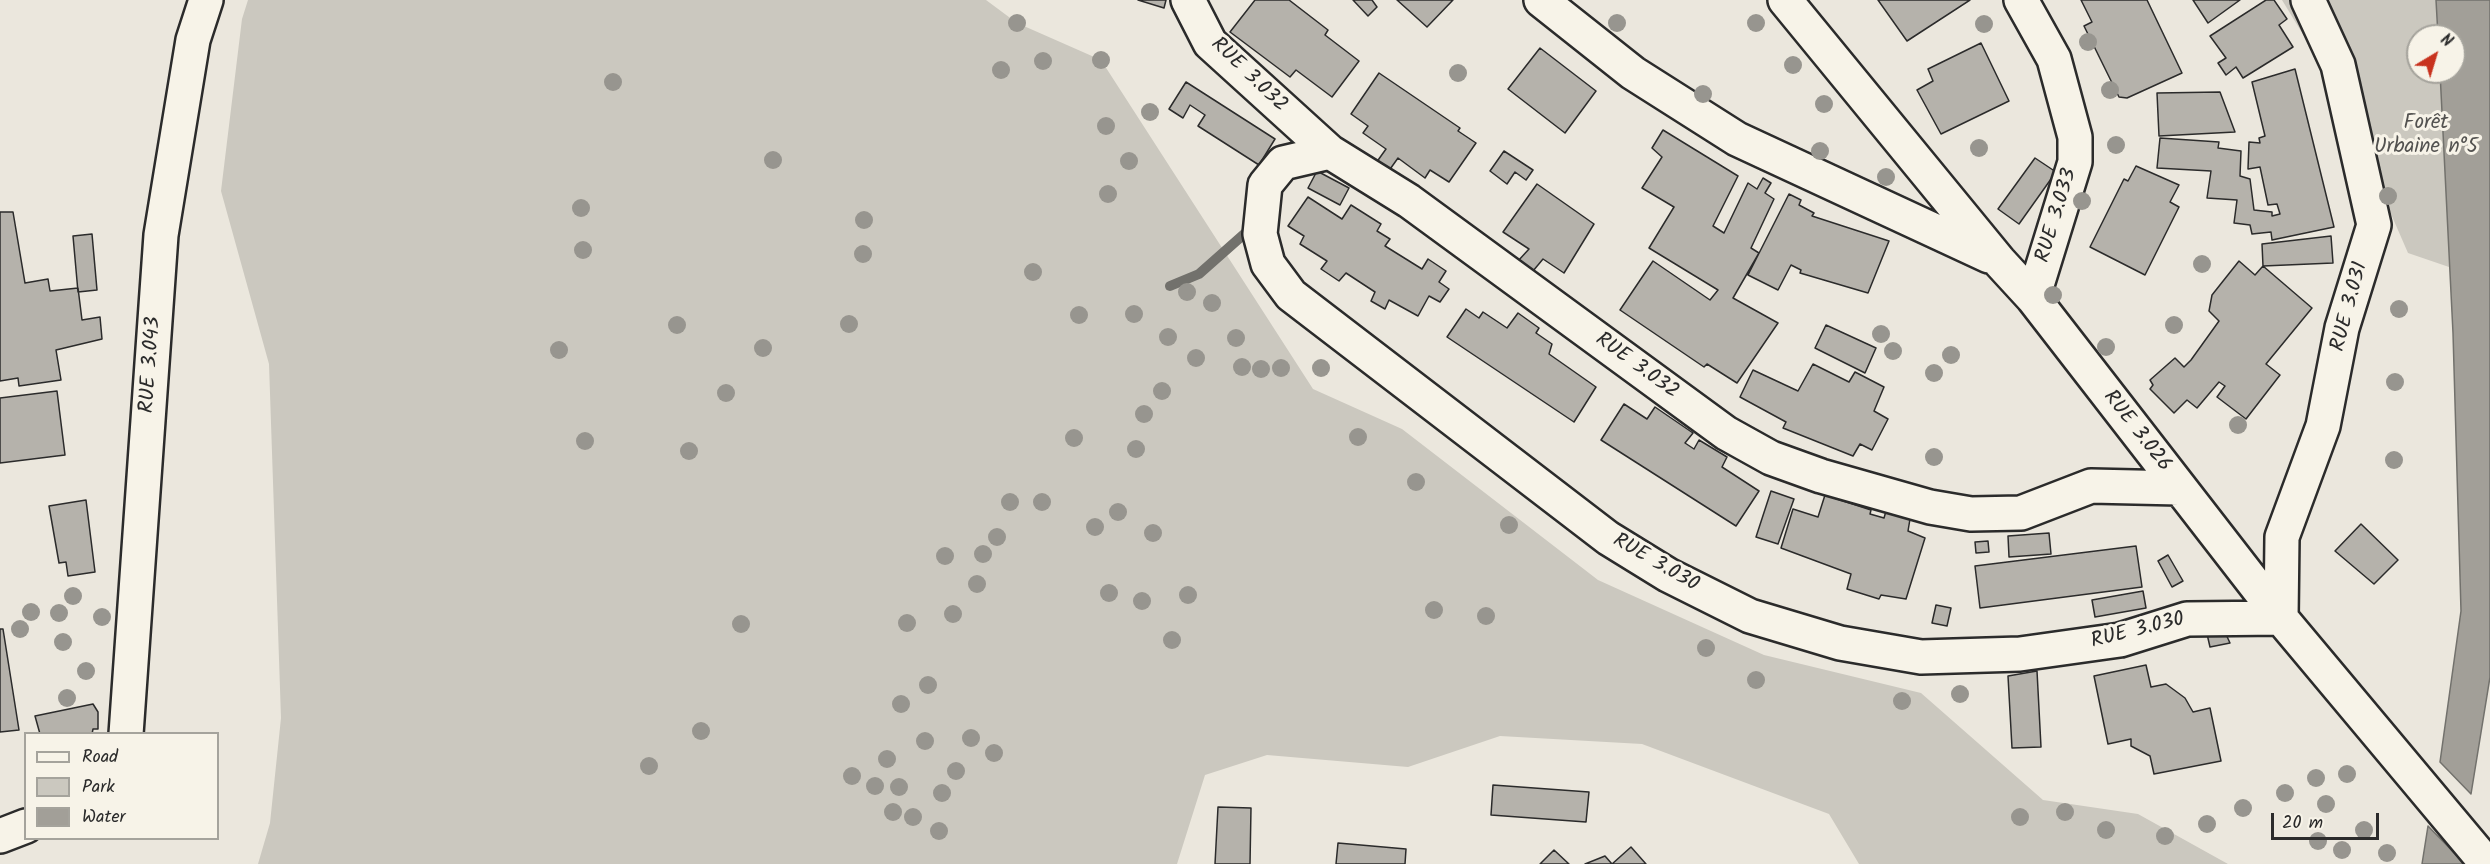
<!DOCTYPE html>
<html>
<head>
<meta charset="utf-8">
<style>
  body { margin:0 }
  #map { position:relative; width:2490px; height:864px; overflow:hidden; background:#ebe7dd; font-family:Kalam,sans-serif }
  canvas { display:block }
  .legend { position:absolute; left:24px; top:732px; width:195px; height:108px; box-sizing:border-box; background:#f7f3e8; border:2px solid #a5a39c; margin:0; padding:8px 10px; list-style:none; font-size:18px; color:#2b2b2b }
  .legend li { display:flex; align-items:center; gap:12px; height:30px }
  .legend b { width:30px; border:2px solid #a5a39c }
  .north { position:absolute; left:2406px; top:24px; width:60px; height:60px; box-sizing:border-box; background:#f7f3e8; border:2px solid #a5a39c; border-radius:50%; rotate:38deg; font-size:16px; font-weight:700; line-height:24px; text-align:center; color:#2b2b2b }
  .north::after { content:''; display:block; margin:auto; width:21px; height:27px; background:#c8321e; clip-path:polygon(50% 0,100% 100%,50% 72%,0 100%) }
  .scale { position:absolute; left:2271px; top:813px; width:108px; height:27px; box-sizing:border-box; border:3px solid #2b2b2b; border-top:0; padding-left:8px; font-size:18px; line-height:21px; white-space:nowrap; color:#2b2b2b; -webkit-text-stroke:4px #f7f3e8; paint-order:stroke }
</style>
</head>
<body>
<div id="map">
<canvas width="2490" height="864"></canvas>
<ul class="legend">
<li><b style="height:8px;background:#f7f3e8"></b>Road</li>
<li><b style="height:16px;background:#cbc8bf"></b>Park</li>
<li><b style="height:16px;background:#a29f98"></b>Water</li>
</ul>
<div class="north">N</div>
<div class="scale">20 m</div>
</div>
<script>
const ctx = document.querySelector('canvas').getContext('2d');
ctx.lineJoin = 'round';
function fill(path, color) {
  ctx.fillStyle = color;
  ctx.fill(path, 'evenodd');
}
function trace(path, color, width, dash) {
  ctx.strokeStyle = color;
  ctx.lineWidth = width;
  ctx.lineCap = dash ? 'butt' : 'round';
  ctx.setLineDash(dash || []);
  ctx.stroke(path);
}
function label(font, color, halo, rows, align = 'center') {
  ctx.font = font + ' Kalam,sans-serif';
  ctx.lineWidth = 6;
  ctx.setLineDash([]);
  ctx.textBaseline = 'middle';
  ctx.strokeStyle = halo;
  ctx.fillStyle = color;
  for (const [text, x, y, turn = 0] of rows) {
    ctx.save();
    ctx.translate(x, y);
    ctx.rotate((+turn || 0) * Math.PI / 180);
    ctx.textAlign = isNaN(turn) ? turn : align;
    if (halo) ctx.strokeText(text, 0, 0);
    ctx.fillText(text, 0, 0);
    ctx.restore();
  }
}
const green = new Path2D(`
  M 248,0 L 986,0 L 1017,23 L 1101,60 L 1313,389 L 1402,429 L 1598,580 L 1764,655 L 1921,693 L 2043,800 L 2138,814 L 2228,864 L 1859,864 L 1829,814 L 1642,744 L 1500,736 L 1408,767 L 1267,755 L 1205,775 L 1177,864 L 258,864 L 270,823 L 281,718 L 269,364 L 221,191 L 242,19 Z
  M 2282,0 L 2490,0 L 2490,281 L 2408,253 L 2338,92 ZM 2418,36 L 2454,36 L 2454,72 L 2418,72 Z`);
const water = new Path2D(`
  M 2436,0 L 2490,0 L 2490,677 L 2471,794 L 2440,762 L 2461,611 L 2453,333 L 2440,72 L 2454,72 L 2454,36 L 2438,36 Z
  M 2428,826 L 2463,862 L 2462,864 L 2422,864 Z`);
const stream = new Path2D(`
  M 1170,286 L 1199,274 L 1251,228`);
const building = new Path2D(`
  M 1138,0 L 1166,0 L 1164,8 Z
  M 1255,0 L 1289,0 L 1328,30 L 1325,35 L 1359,61 L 1332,97 L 1296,70 L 1290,77 L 1230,32 Z
  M 1353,0 L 1372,0 L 1377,7 L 1368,16 Z
  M 1397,0 L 1453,0 L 1427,27 Z
  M 1878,0 L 1970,0 L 1907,41 Z
  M 2081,0 L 2147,0 L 2182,73 L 2127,98 L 2119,97 L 2084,26 L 2092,22 Z
  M 2193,0 L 2240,0 L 2208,23 Z
  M 2266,0 L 2274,0 L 2287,19 L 2279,25 L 2293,47 L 2243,78 L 2236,67 L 2226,75 L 2218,63 L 2226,58 L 2210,36 Z
  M 1981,43 L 2009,101 L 1941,134 L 1917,90 L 1933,81 L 1928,69 Z
  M 1540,48 L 1596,91 L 1565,133 L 1508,89 Z
  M 2295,69 L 2334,227 L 2272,240 L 2271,232 L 2252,234 L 2250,225 L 2234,223 L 2237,200 L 2207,198 L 2211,171 L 2157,168 L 2160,138 L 2219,142 L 2218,148 L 2241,151 L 2240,176 L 2250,179 L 2254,210 L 2272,212 L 2272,216 L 2280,214 L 2277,204 L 2268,205 L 2260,167 L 2248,169 L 2249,142 L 2260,143 L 2259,138 L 2265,136 L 2252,82 Z
  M 1379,73 L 1460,128 L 1458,131 L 1476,143 L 1449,182 L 1430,170 L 1425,178 L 1398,158 L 1388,172 L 1376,163 L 1386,149 L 1363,133 L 1368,126 L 1351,114 Z
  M 1186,82 L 1275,139 L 1259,165 L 1198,126 L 1205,115 L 1190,105 L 1183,118 L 1169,109 Z
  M 2220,92 L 2235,132 L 2159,136 L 2157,93 Z
  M 1663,130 L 1738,176 L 1713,226 L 1724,233 L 1748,183 L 1757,189 L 1763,178 L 1771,183 L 1765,193 L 1774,199 L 1751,248 L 1759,253 L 1733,298 L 1778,323 L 1737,383 L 1707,364 L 1704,367 L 1620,310 L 1653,261 L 1710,300 L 1718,290 L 1649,248 L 1674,207 L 1642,188 L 1662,157 L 1652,148 Z
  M 1504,151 L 1533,170 L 1526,180 L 1515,172 L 1507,184 L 1490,171 Z
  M 2035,158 L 2056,172 L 2019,224 L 1998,209 Z
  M 2136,166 L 2179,185 L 2170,202 L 2179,207 L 2145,275 L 2090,247 L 2124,179 L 2128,181 Z
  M 1317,171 L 1349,188 L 1340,205 L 1308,188 Z
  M 1537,184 L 1594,224 L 1564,273 L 1543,259 L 1533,271 L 1518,261 L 1529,249 L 1503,232 Z
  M 1789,194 L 1801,200 L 1799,205 L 1814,213 L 1812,216 L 1889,241 L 1868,293 L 1800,273 L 1801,270 L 1791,265 L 1778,290 L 1748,275 Z
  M 1308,197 L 1342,219 L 1351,205 L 1381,224 L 1377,231 L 1390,239 L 1385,246 L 1422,269 L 1428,259 L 1446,271 L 1439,282 L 1449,289 L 1440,302 L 1429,296 L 1418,316 L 1389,300 L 1385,309 L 1371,301 L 1375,292 L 1346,273 L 1339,281 L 1321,269 L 1327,261 L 1300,244 L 1304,236 L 1288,226 Z
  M 0,212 L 13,212 L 25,283 L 48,279 L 50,291 L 78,288 L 82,320 L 100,317 L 102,339 L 56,350 L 61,380 L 19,386 L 18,378 L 0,381 Z
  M 92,234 L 97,290 L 78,292 L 73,236 Z
  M 2331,236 L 2333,263 L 2263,266 L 2262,244 Z
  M 2239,261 L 2255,275 L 2263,266 L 2312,308 L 2266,364 L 2280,375 L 2246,419 L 2217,397 L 2225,386 L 2219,382 L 2197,408 L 2187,400 L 2174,413 L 2150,389 L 2153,385 L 2150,380 L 2175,358 L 2184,367 L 2191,360 L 2219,321 L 2209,311 L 2212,295 Z
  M 1466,309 L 1479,318 L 1483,312 L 1507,328 L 1518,313 L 1539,328 L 1536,333 L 1552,344 L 1549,354 L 1596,387 L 1574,422 L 1447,337 Z
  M 1826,325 L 1876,348 L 1865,373 L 1815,348 Z
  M 1813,364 L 1849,382 L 1855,372 L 1884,387 L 1874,411 L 1888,419 L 1872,450 L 1860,444 L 1853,456 L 1783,428 L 1786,422 L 1740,397 L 1753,370 L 1798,391 Z
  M 57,391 L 65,455 L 0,463 L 0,398 Z
  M 1624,404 L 1647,419 L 1655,407 L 1693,433 L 1685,443 L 1694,449 L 1699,440 L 1727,457 L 1722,467 L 1759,491 L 1736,526 L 1601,440 Z
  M 1771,491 L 1794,499 L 1778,544 L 1756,537 Z
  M 1825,495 L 1871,510 L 1870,514 L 1884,518 L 1886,511 L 1910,519 L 1908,531 L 1925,538 L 1906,599 L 1881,595 L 1879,599 L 1847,589 L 1851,574 L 1781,548 L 1793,509 L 1818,517 Z
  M 86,500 L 95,572 L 68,576 L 66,562 L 59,563 L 49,506 Z
  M 2361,524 L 2398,560 L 2374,584 L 2335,551 Z
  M 2049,533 L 2051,554 L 2009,557 L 2008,536 Z
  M 1988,541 L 1989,552 L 1976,553 L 1975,542 Z
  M 2136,546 L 2142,587 L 1980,608 L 1975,566 Z
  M 2168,555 L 2183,581 L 2172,587 L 2158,561 Z
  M 2143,591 L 2146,608 L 2095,617 L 2092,600 Z
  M 1936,605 L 1951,608 L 1947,626 L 1932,623 Z
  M 0,629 L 3,629 L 19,730 L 0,732 Z
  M 2224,630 L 2230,643 L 2210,647 L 2207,634 Z
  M 2146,665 L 2151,687 L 2166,684 L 2185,698 L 2193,712 L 2210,708 L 2221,761 L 2154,774 L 2150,756 L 2131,746 L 2131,739 L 2108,744 L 2094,676 Z
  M 2037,671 L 2041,747 L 2012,748 L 2008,676 Z
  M 93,704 L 98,712 L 98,729 L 93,729 L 92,734 L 40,734 L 35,716 Z
  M 1493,785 L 1589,792 L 1586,822 L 1491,815 Z
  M 1218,807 L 1251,808 L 1250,864 L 1215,864 Z
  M 1338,843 L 1406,849 L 1405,864 L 1336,864 Z
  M 1631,847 L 1646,864 L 1612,864 Z
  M 1554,850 L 1569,864 L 1540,864 Z
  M 1605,856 L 1612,864 L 1585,864 Z`);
const minor = new Path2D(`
  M 1188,0 L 1210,43 L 1330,152 L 1409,201 L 1726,433 L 1771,458 L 1821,476 L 1930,507 L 1971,514 L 2021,513 L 2091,486 L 2179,488
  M 1541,0 L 1633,73 L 1737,139 L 1989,256
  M 1785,0 L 1999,261 L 2033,298 L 2281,618 L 2487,864
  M 2021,0 L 2054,59 L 2075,137 L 2075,162 L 2033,298
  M 1330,152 L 1283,163 L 1265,185 L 1260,234 L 1268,264 L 1291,295 L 1608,538 L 1668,575 L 1750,616 L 1840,643 L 1921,657 L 2020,654 L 2120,640 L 2187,619 L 2281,618 L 2282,537 L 2323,426 L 2342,328 L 2374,225 L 2338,65 L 2308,0
  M 126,734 L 161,235 L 193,40 L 206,0
  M 0,836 L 26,826`);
const trees = [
  [1017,23],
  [1617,23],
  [1756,23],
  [1984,24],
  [2088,42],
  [1101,60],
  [1043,61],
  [1793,65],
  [1001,70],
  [1458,73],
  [613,82],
  [2110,90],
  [1703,94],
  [1824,104],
  [1150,112],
  [1106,126],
  [2116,145],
  [1979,148],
  [1820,151],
  [773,160],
  [1129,161],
  [1886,177],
  [1108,194],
  [2388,196],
  [2082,201],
  [581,208],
  [864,220],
  [583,250],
  [863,254],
  [2202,264],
  [1033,272],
  [1187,292],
  [2053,295],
  [1212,303],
  [2399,309],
  [1134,314],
  [1079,315],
  [849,324],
  [677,325],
  [2174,325],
  [1881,334],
  [1168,337],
  [1236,338],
  [2106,347],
  [763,348],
  [559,350],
  [1893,351],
  [1951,355],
  [1196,358],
  [1242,367],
  [1281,368],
  [1321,368],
  [1261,369],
  [1934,373],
  [2395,382],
  [1162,391],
  [726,393],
  [1144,414],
  [2238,425],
  [1358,437],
  [1074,438],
  [585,441],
  [1136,449],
  [689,451],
  [1934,457],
  [2394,460],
  [1416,482],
  [1010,502],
  [1042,502],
  [1118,512],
  [1509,525],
  [1095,527],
  [1153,533],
  [997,537],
  [983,554],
  [945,556],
  [977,584],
  [1109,593],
  [1188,595],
  [73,596],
  [1142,601],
  [1434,610],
  [31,612],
  [59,613],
  [953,614],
  [1486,616],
  [102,617],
  [907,623],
  [741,624],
  [20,629],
  [1172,640],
  [63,642],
  [1706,648],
  [86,671],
  [1756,680],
  [928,685],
  [1960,694],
  [67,698],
  [1902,701],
  [901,704],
  [701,731],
  [971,738],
  [925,741],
  [994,753],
  [887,759],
  [649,766],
  [956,771],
  [2347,774],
  [852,776],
  [2316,778],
  [875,786],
  [899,787],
  [942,793],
  [2285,793],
  [2326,804],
  [2243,808],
  [893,812],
  [2065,812],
  [913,817],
  [2020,817],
  [2207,824],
  [2106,830],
  [2364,830],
  [939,831],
  [2165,836],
  [2318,841],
  [2342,850],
  [2387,853]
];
const streetNames = [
  ["RUE 3.032",1248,76,44],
  ["RUE 3.033",2058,216,-73],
  ["RUE 3.031",2351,307,-75],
  ["RUE 3.043",152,365,-86],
  ["RUE 3.032",1636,367,36],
  ["RUE 3.026",2136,432,52],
  ["RUE 3.030",1655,564,30],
  ["RUE 3.030",2138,632,-14]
];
const parkNames = [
  ["Forêt",2426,124],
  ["Urbaine n°5",2426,148]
];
fill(green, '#cbc8bf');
fill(water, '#a29f98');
trace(water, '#72716c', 1.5);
trace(stream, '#72716c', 10);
fill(building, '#b5b2ab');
trace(building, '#2b2b2b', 1.5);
trace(minor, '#2b2b2b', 38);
trace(minor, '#f7f3e8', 33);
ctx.fillStyle = '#97958f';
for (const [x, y] of trees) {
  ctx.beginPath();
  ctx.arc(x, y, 9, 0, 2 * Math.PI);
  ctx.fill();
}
label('21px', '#2b2b2b', '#f7f3e8', streetNames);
label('21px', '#535250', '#f7f3e8', parkNames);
</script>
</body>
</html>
